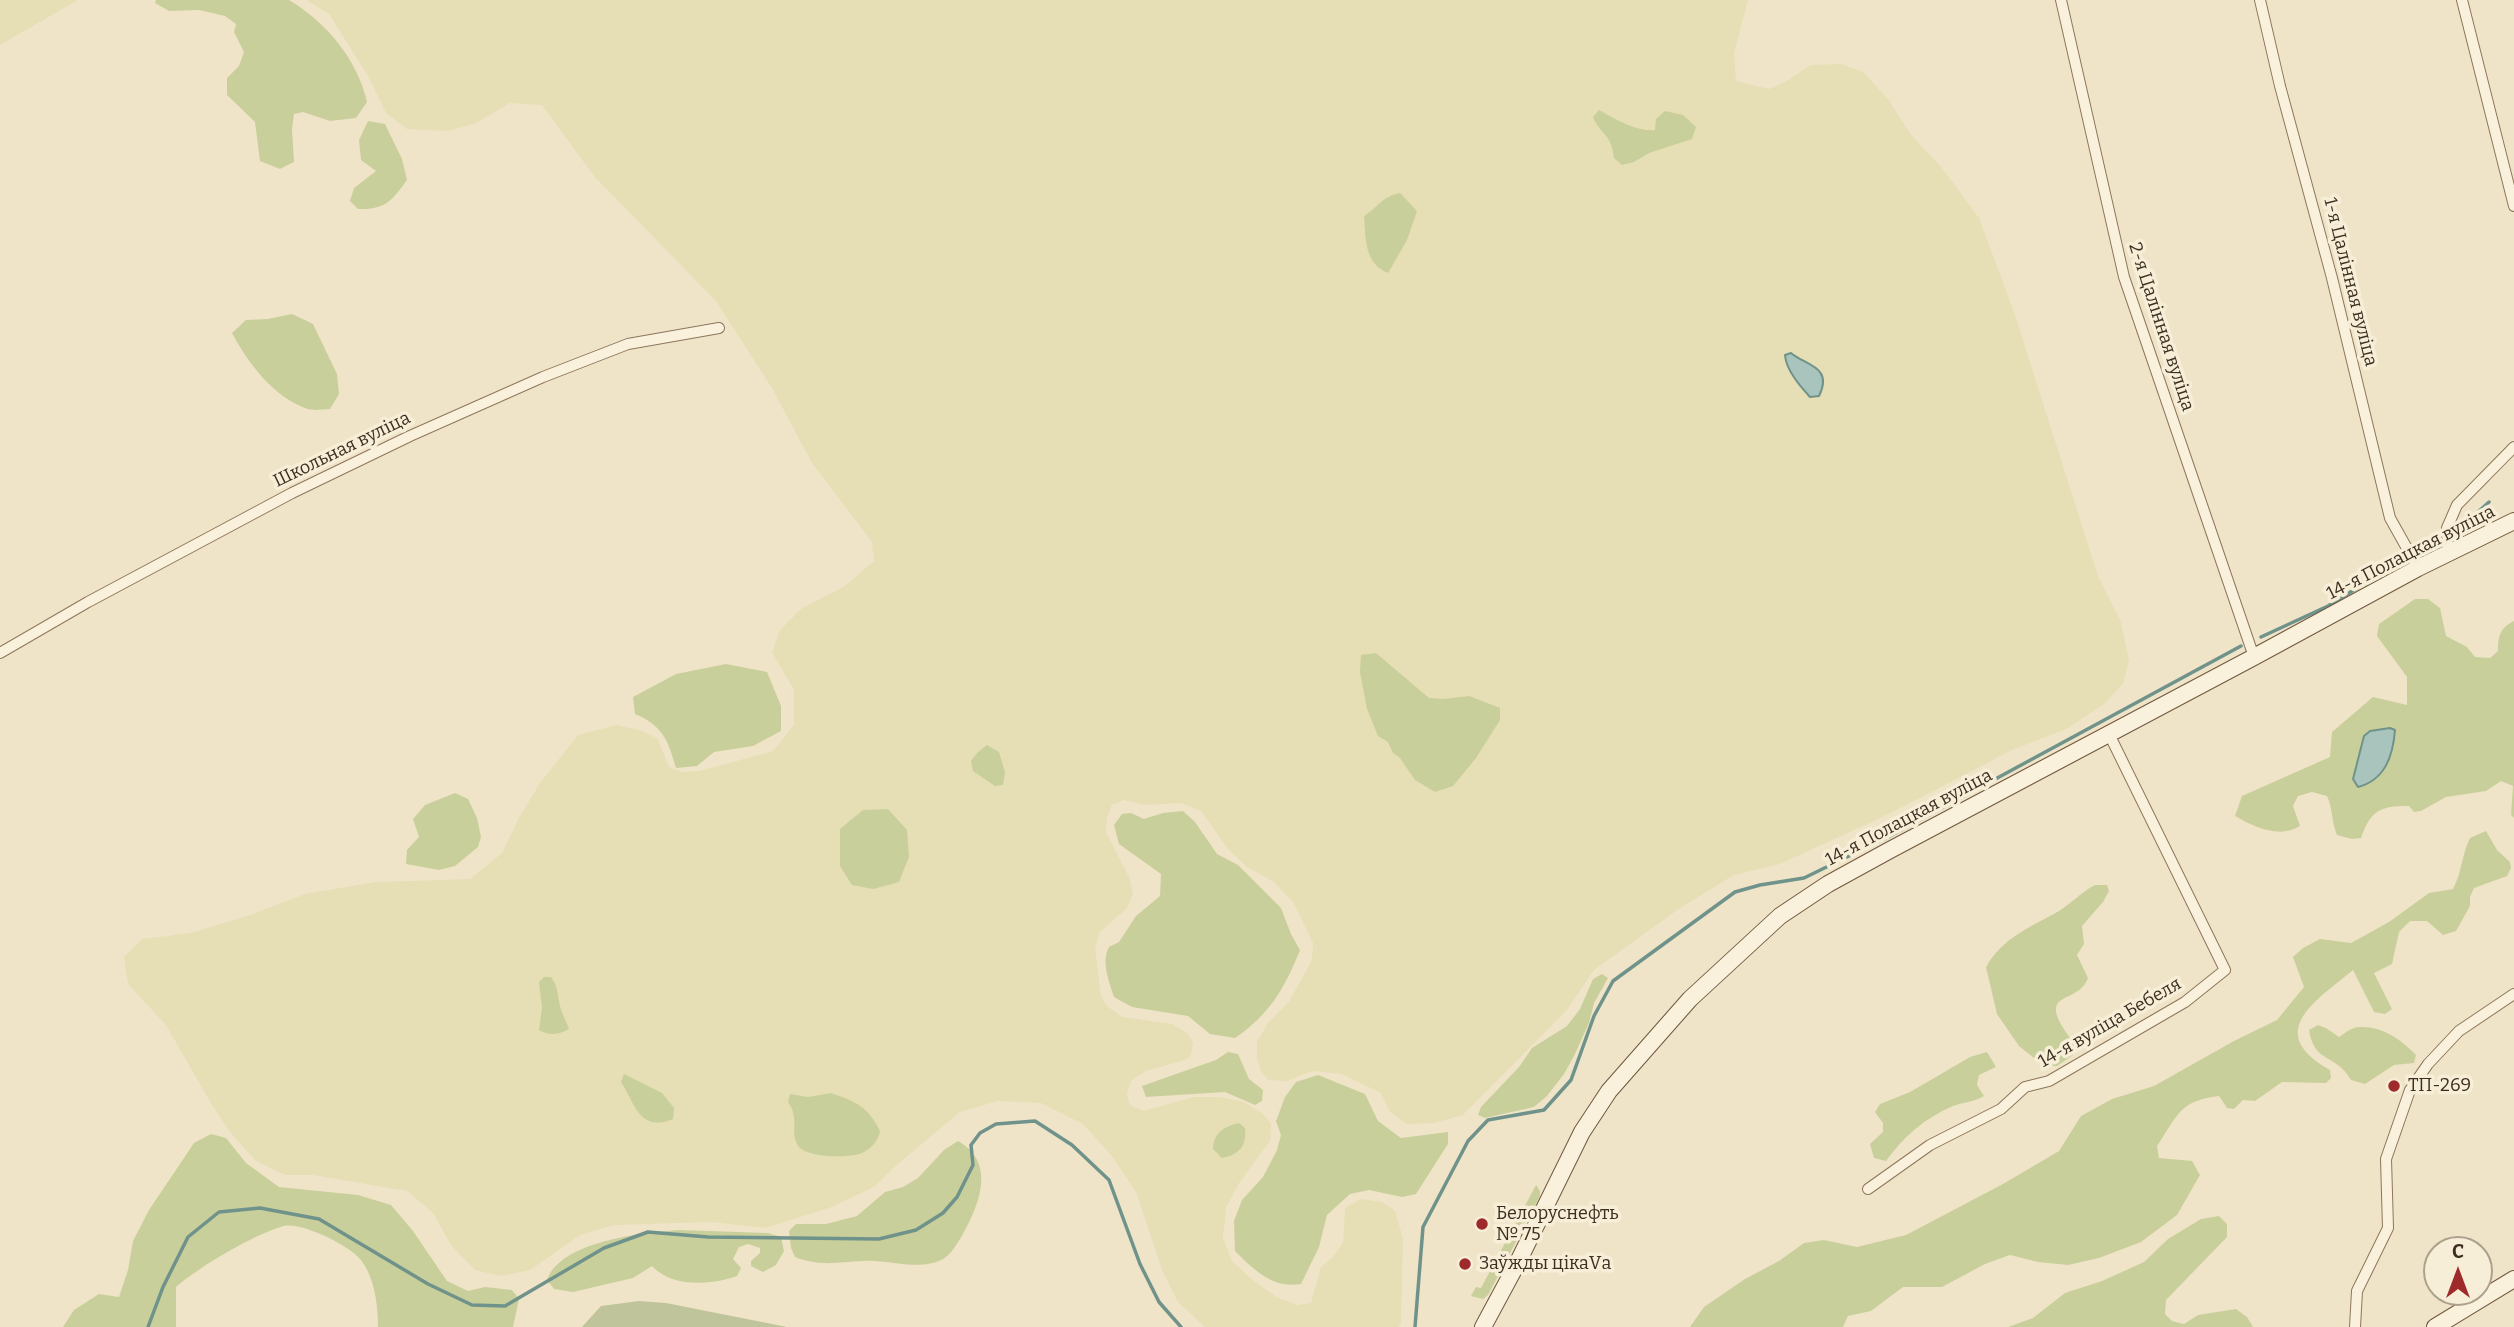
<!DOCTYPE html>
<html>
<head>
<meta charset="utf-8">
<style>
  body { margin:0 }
  #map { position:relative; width:2514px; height:1327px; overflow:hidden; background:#f0e4c8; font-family:Bitter,serif }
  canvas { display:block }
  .north { position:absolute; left:2423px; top:1236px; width:70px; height:70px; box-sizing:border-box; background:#f7eed8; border:2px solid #ada18e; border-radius:50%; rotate:0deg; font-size:19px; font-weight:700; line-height:28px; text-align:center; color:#3d2e20 }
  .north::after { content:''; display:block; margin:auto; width:24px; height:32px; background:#9e2a2b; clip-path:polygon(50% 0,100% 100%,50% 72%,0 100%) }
</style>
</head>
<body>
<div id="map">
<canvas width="2514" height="1327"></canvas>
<div class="north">С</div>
</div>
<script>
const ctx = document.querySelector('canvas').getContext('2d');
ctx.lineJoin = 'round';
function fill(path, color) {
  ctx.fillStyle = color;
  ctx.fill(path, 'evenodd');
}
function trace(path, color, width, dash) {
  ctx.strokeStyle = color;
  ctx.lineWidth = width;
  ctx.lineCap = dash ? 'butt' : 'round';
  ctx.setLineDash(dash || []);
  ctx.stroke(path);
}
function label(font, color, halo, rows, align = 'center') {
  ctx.font = font + ' Bitter,serif';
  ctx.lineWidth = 7;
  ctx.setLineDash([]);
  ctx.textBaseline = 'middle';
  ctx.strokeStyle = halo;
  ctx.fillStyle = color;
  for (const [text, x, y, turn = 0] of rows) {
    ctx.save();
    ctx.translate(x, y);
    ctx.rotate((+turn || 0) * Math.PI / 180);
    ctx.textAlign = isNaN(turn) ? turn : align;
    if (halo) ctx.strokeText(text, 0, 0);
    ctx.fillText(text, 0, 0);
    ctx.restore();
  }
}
const farmland = new Path2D(`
  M 0,0 L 78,0 L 0,45 Z
  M 307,0 L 1748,0 L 1734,53 L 1736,81 L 1769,89 L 1785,82 L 1811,65 L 1841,64 L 1863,72 L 1888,99 L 1911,135 L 1942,168 L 1979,218 L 2014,312 L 2098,576 L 2121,622 L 2129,660 L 2123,684 L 2104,704 L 2066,729 L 2012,750 L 1893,812 L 1780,864 L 1734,875 L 1680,908 L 1594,970 L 1567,1010 L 1463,1115 L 1434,1123 L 1407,1124 L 1390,1112 L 1381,1093 L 1342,1074 L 1312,1071 L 1287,1081 L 1268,1080 L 1261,1071 L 1257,1058 L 1257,1042 L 1268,1023 L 1289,1002 L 1312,960 L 1313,943 L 1293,902 L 1274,882 L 1247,867 L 1228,849 L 1201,811 L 1181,803 L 1144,805 L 1124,800 L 1112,805 L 1107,817 L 1106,832 L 1130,879 L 1133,894 L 1127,908 L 1100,932 L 1095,948 L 1101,995 L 1107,1006 L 1122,1017 L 1173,1024 L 1188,1034 L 1193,1044 L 1191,1056 L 1182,1061 L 1146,1071 L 1131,1081 L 1127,1094 L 1130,1105 L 1143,1111 L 1194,1097 L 1220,1097 L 1244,1102 L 1263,1114 L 1271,1124 L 1270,1141 L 1239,1183 L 1226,1208 L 1223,1238 L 1232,1261 L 1249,1277 L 1276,1297 L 1297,1305 L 1311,1303 L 1321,1267 L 1333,1257 L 1343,1243 L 1345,1208 L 1361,1199 L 1382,1202 L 1395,1211 L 1403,1239 L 1401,1322 L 1399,1327 L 1205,1327 L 1178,1302 L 1162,1270 L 1136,1192 L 1112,1156 L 1083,1124 L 1041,1103 L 998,1101 L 960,1112 L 899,1163 L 874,1187 L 829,1208 L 765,1228 L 711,1222 L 614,1225 L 580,1235 L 530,1270 L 501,1276 L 475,1270 L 451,1245 L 433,1213 L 407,1191 L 313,1175 L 285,1175 L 256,1161 L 230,1132 L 212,1105 L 166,1025 L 128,984 L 124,957 L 142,939 L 191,933 L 253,914 L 305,894 L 376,882 L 470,879 L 502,853 L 520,816 L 540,783 L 578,735 L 616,725 L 639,730 L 657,738 L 669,767 L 682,772 L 700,771 L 773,751 L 794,725 L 794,690 L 772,652 L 780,630 L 801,609 L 845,586 L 874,561 L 872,542 L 812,463 L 772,388 L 716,301 L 594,176 L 542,105 L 510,103 L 476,123 L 447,131 L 407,129 L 386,113 L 368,76 L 329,14 Z`);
const green = new Path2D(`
  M 156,0 L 289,0 C 326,22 358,60 367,102 L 356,118 L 330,121 L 303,112 L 294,114 L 292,130 L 294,162 L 280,169 L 260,161 L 255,122 L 227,95 L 227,78 L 239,66 L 244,52 L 234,32 L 236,24 L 225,16 L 199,10 L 169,11 L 155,3 Z
  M 1599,110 C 1615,119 1637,132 1655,130 L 1656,119 L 1665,111 L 1683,115 L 1696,127 L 1692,139 L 1649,153 L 1634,162 L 1622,165 L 1614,158 C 1611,132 1600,135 1593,117 Z
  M 368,121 L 385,124 L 402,159 L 407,180 C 392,201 385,210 358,209 L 350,201 L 354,188 L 376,171 L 361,160 L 359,140 Z
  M 1400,193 L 1417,211 L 1407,240 L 1388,273 C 1364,263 1366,239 1364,216 C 1380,206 1381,197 1400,193 Z
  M 292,314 L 313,324 L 337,374 L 339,394 L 330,409 C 323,409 314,411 308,409 C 274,398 248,363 232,333 L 246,320 L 268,319 Z
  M 2415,599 L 2428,599 L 2440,608 L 2446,636 L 2467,647 L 2475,657 L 2490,658 L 2498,651 C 2498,636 2500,628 2514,621 L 2514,818 L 2511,815 L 2513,786 L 2501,781 L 2486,791 L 2446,797 L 2421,811 L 2414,812 L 2409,806 C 2380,806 2371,810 2361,838 L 2352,839 L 2337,835 C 2331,821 2333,809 2327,796 L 2312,792 L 2298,796 L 2293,806 L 2300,826 C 2280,839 2254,827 2235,816 L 2242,796 L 2330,757 L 2332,732 L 2373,697 L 2407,705 L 2407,677 L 2377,636 L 2379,624 ZM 2390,728 C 2388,747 2390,767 2375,780 L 2353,779 L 2364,736 Z
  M 1376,653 L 1429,698 L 1443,699 L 1469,696 L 1500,708 L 1500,720 L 1476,758 L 1453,786 L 1435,792 L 1415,780 L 1400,758 L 1393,753 L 1388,742 L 1378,736 L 1367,709 L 1360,672 L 1361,655 Z
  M 726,664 L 767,672 L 781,706 L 781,731 L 753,746 L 714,752 L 697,766 L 676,768 C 668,740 663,726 635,714 L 633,697 L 676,674 Z
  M 987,745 L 999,752 L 1005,772 L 1003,785 L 995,786 L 973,771 L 971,761 L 978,752 Z
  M 455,793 L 468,799 L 477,818 L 481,837 L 478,847 L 455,866 L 439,870 L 406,864 L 407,850 L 419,837 L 413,819 L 425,805 Z
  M 888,809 L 907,830 L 909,857 L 899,882 L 873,889 L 852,885 L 840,866 L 840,829 L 863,810 Z
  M 1183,811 L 1195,822 L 1217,854 L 1238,865 L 1281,908 L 1291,934 L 1300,950 C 1285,988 1269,1015 1235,1038 L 1210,1034 L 1188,1016 L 1132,1007 L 1114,997 C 1109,981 1101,962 1109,947 L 1119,942 L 1136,916 L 1160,896 L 1161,874 L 1119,844 L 1114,825 L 1122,814 L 1131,813 L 1144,819 L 1163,813 Z
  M 2486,831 L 2497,850 L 2510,862 L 2511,868 L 2507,876 L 2474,888 L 2470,897 L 2470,906 L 2456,931 L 2443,935 L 2427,921 L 2410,921 L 2399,932 L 2392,964 L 2374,973 L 2392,1009 L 2385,1014 L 2374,1012 L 2353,970 C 2316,1001 2263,1032 2330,1070 L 2331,1078 L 2326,1083 L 2282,1082 L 2255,1101 L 2243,1100 L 2234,1109 L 2227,1108 L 2219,1096 C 2179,1101 2178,1115 2157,1146 L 2159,1158 L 2192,1161 L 2200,1175 L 2177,1215 L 2141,1242 L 2099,1258 L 2068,1265 L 2038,1262 L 2010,1255 L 1985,1264 L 1942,1287 L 1903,1287 L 1871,1311 L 1848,1316 L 1843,1327 L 1690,1327 L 1704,1307 L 1745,1279 L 1779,1261 L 1804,1243 L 1824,1240 L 1857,1247 L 1906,1235 L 2003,1184 L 2059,1151 L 2081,1116 L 2112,1099 L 2154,1086 L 2234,1041 L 2277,1020 L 2304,987 L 2293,957 L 2303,948 L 2320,939 L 2351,943 L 2389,922 L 2429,893 L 2453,889 C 2463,870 2461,856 2470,838 Z
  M 2095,885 L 2107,885 L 2109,891 L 2103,902 L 2082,926 L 2084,944 L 2077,955 L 2088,978 C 2078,1007 2030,987 2075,1044 L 2073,1055 L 2057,1066 L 2044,1066 L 2019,1046 L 1997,1014 L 1986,967 C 2003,937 2031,927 2059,911 C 2072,903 2081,892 2095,885 Z
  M 1602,974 L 1608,978 L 1594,1003 L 1589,1023 L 1574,1056 L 1564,1074 L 1547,1096 L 1534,1107 L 1485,1118 L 1478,1115 L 1481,1107 L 1519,1067 L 1532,1048 L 1567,1026 L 1580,1009 L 1593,979 Z
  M 544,977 L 551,977 C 560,989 557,1000 562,1012 C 564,1018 567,1023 569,1029 C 557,1035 550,1036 539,1030 L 542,1008 L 539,982 Z
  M 2318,1025 L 2326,1028 L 2339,1037 C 2345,1033 2352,1027 2360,1027 C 2382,1026 2402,1040 2416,1055 L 2414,1063 L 2394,1065 L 2365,1084 L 2351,1080 C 2337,1054 2314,1064 2309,1030 Z
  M 1228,1052 L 1238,1054 L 1249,1079 L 1263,1090 L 1262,1101 L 1255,1105 L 1225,1092 L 1146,1097 L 1142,1086 L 1216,1060 Z
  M 1987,1052 L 1996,1067 L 1979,1075 L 1977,1085 L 1984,1096 C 1975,1102 1964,1102 1953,1106 C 1925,1118 1904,1136 1886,1161 L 1874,1158 L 1870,1144 L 1883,1132 L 1883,1123 L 1875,1112 L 1880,1104 L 1910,1092 L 1970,1057 Z
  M 624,1074 L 662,1093 L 674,1108 L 673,1119 C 639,1133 635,1103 621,1082 Z
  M 1318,1075 L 1365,1094 L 1378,1121 L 1401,1138 L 1448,1132 L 1448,1144 L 1416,1194 L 1402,1197 L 1369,1190 L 1350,1194 L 1327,1215 L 1319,1247 L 1301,1284 C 1273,1289 1254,1270 1235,1251 L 1234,1221 L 1242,1200 L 1263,1177 L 1277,1150 L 1281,1135 L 1276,1121 L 1285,1097 L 1296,1082 Z
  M 831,1093 C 857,1102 868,1107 880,1131 C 878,1141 870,1151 859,1154 C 846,1158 803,1158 797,1144 C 790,1129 800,1120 788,1102 L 790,1094 L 808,1097 Z
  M 1239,1123 L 1245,1128 C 1247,1146 1239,1155 1222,1158 L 1213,1149 C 1214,1133 1223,1127 1239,1123 Z
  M 211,1134 L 226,1138 L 246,1163 L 279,1187 L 358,1195 L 391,1205 L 413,1231 L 447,1281 L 468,1291 L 485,1287 L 512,1290 L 519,1299 L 513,1327 L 378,1327 C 378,1305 375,1279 361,1260 C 350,1246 302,1222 284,1226 C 254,1234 199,1267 176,1287 L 176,1327 L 63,1327 L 74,1310 L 99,1294 L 119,1297 L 128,1270 L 133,1241 L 149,1210 L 194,1143 Z
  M 958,1141 C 996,1162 980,1204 963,1234 C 958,1242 951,1255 943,1259 C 919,1272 888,1259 863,1261 C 837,1262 821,1267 795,1257 L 791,1248 L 789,1231 L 796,1224 L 826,1224 L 857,1216 L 885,1192 L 903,1187 L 918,1178 L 944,1150 Z
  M 1536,1185 L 1540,1191 L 1540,1196 L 1488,1295 L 1483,1299 L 1471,1296 L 1476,1287 L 1481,1288 Z
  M 2219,1216 L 2227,1224 L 2227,1237 L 2166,1300 L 2165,1314 L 2172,1321 L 2184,1324 L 2198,1315 L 2236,1309 L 2247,1317 L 2253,1327 L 2008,1327 L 2033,1318 L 2065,1293 L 2102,1281 L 2144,1262 L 2168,1239 L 2201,1219 Z
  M 678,1230 L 768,1233 L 781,1237 L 784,1251 L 776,1265 L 763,1272 L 751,1266 L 751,1261 L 760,1253 L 760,1248 L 748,1244 L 739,1247 L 733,1259 L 741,1268 L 737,1276 C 711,1285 672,1288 652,1266 L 633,1278 L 573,1292 L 554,1289 L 547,1280 C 561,1241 641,1233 678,1230 Z`);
const cemetery = new Path2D(`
  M 639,1301 L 666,1303 L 787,1327 L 582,1327 L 601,1306 Z`);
const water = new Path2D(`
  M 1791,353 C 1804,365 1834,366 1819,396 L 1810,397 C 1800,386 1786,370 1785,355 Z
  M 2390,728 L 2395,730 C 2393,756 2385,780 2358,787 L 2353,779 L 2364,736 L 2370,731 Z`);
const stream = new Path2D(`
  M 2455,533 L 2489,502
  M 2422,541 L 2438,538
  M 2261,637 L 2328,606 L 2401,561
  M 148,1327 L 163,1287 L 188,1237 L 219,1212 L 260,1208 L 319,1219 L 428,1284 L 472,1305 L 505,1306 L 604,1248 L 648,1232 L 708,1237 L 879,1239 L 916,1230 L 943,1213 L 957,1197 L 973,1165 L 971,1145 L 980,1133 L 996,1124 L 1035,1121 L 1072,1145 L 1109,1180 L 1140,1264 L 1159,1302 L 1181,1327
  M 1415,1327 L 1423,1227 L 1468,1141 L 1488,1120 L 1544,1110 L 1571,1080 L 1594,1016 L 1613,981 L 1735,892 L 1760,885 L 1804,878 L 1892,835 L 2241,646`);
const street = new Path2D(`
  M 2061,0 L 2124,277 L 2254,657
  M 2260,0 L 2280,86 L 2332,278 L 2390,518 L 2418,568
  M 2462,0 L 2514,206
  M 2448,553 L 2447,528 L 2457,505 L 2514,447
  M 0,653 L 88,602 L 292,493 L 410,436 L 543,377 L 628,344 L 719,328
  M 1868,1189 L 1930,1145 L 2001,1109 L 2025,1087 L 2049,1081 L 2185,1002 L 2225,970 L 2109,734
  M 2355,1327 L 2357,1291 L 2388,1228 L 2386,1159 L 2410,1090 L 2428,1064 L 2459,1031 L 2514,994`);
const secondary = new Path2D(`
  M 1483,1327 L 1518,1262 L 1582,1132 L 1609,1091 L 1690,999 L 1780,916 L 1828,884 L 1890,850 L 2254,657 L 2418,568 L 2514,521
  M 2435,1327 L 2514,1279`);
const markers = [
  [2394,1086,7,"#9e2a2b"],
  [1482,1224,7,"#9e2a2b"],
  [1465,1264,7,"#9e2a2b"]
];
const streetNames = [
  ["1-я Цалінная вуліца",2350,282,76],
  ["2-я Цалінная вуліца",2161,327,72],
  ["Школьная вуліца",342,450,-26],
  ["14-я Полацкая вуліца",2411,553,-27],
  ["14-я Полацкая вуліца",1909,818,-28],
  ["14-я вуліца Бебеля",2110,1023,-30]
];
const poiNames = [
  ["ТП-269",2408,1086],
  ["Белоруснефть",1496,1214],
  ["№ 75",1496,1235],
  ["Заўжды цікаVа",1479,1264]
];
fill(farmland, '#e6deb5');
fill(green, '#c9cf9b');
fill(cemetery, '#bfc49a');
fill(water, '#a9c4bc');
trace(water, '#6f938a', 2);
trace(stream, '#6f938a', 3.5);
trace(street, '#8d765c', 12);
trace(secondary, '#6f573f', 18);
trace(street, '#faf1dc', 10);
trace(secondary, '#faf1dc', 16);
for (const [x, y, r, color] of markers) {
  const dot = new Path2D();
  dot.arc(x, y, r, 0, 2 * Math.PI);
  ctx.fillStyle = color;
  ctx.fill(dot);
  trace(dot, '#f7eed8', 2.5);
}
label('18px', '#3d2e20', '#f7eed8', streetNames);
label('18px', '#3d2e20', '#f7eed8', poiNames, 'left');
</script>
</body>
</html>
